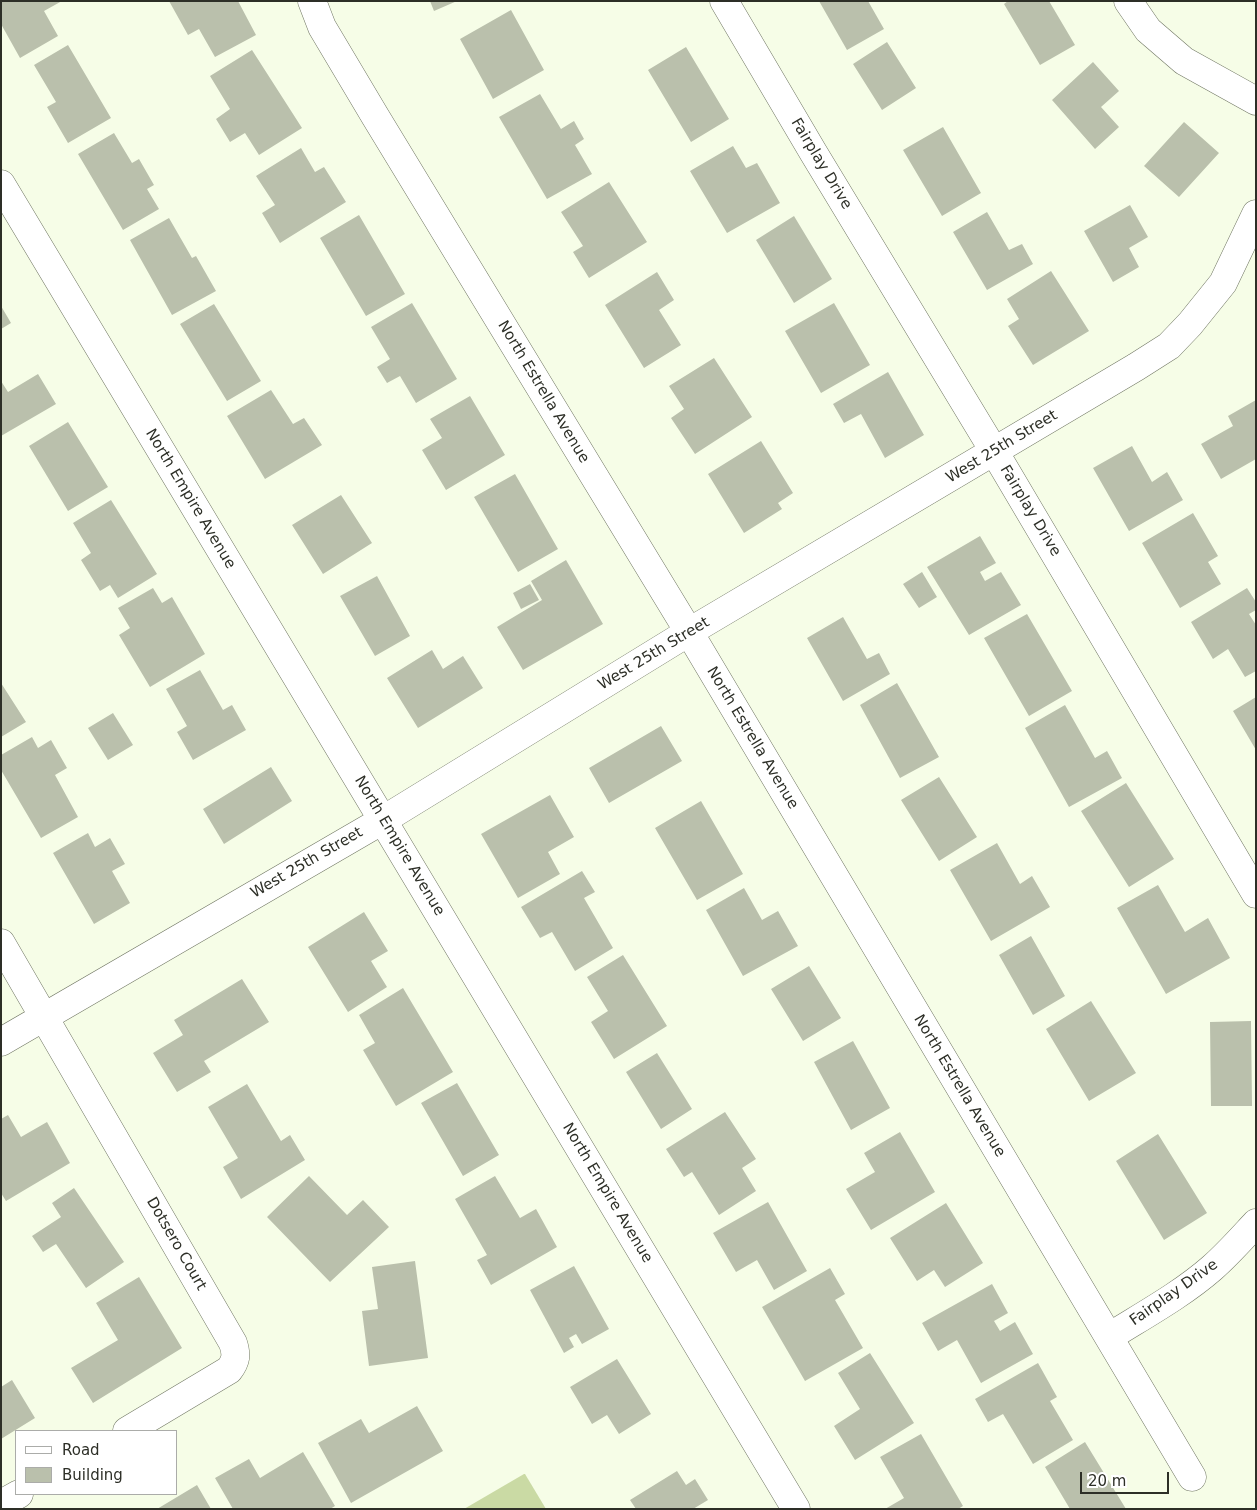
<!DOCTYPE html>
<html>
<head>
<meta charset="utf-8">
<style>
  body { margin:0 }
  #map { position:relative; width:1257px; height:1510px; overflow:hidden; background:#f6fde7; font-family:"DejaVu Sans",sans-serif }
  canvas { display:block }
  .frame { position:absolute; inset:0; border:2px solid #2d2f27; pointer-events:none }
  .legend { position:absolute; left:15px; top:1430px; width:162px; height:65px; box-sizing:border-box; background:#fff; border:1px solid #abaca9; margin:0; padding:6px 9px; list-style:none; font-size:15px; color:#2d2f27 }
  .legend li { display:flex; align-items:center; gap:10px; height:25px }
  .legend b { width:25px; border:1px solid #abaca9 }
  .scale { position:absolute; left:1080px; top:1472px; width:89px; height:22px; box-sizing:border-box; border:2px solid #2d2f27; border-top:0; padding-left:6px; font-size:15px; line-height:18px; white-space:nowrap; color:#2d2f27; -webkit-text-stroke:4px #fff; paint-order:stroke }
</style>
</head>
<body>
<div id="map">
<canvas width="1257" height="1510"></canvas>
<div class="frame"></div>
<ul class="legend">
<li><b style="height:6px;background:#fff"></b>Road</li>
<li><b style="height:14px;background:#bac0ac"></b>Building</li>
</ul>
<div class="scale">20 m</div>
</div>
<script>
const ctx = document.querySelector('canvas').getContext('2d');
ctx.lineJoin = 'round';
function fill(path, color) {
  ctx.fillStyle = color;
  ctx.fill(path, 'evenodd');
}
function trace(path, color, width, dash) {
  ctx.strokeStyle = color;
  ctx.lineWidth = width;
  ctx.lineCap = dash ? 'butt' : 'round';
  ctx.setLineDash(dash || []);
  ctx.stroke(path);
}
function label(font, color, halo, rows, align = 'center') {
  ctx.font = font + ' "DejaVu Sans",sans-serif';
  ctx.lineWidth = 4;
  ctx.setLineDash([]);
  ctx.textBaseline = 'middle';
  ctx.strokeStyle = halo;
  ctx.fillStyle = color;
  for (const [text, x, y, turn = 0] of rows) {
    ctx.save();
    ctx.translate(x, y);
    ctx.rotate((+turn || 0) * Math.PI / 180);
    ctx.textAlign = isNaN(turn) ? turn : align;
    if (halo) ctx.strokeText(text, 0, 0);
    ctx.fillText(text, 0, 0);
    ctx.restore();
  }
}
const green = new Path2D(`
  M 525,1474 L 546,1509 L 464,1509 L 524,1474 Z`);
const building = new Path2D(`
  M 1,1 L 62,1 L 44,11 L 58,36 L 20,58 L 1,24 Z
  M 169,1 L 238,1 L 256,35 L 215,57 L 199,29 L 188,35 Z
  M 430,1 L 457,1 L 434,11 Z
  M 819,1 L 868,1 L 884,29 L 847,50 Z
  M 1008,1 L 1049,1 L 1075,45 L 1040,65 L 1004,4 Z
  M 511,10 L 544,70 L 493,99 L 460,39 Z
  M 887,42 L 916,88 L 882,110 L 853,64 Z
  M 68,45 L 111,118 L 68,143 L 47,107 L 56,102 L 34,65 Z
  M 686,47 L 729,119 L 691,142 L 648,70 Z
  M 252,50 L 302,128 L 259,155 L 245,133 L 230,142 L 216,119 L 230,109 L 210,76 Z
  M 1093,62 L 1119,91 L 1101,107 L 1119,127 L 1095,149 L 1052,100 Z
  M 540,94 L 561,129 L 574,121 L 584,139 L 575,145 L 592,174 L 547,199 L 499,117 Z
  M 1184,122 L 1219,153 L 1179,197 L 1144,166 Z
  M 943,127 L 981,193 L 942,216 L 903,150 Z
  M 114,133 L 132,163 L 139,159 L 154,185 L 147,189 L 159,209 L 123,230 L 78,154 Z
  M 733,146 L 746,168 L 757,163 L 780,203 L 727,233 L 690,171 Z
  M 301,148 L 315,172 L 324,167 L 346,202 L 280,243 L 262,213 L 275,205 L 256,176 Z
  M 609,182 L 647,242 L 589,278 L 573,252 L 583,246 L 561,212 Z
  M 1130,205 L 1148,237 L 1129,248 L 1139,267 L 1113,282 L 1084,231 Z
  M 987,212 L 1009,250 L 1022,244 L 1033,264 L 987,290 L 953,232 Z
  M 359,215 L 405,294 L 366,316 L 320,238 Z
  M 794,216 L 832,279 L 794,303 L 756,240 Z
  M 169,218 L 192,258 L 196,256 L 216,291 L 172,315 L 130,240 Z
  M 1051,271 L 1089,331 L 1033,365 L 1008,326 L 1019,319 L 1007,299 Z
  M 657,272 L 674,300 L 659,310 L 681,345 L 644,368 L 605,305 Z
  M 412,303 L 457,379 L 416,403 L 400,376 L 387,383 L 377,367 L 390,359 L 371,327 Z
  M 834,303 L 870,365 L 821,393 L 785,331 Z
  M 214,304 L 261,381 L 227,401 L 180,324 Z
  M 1,306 L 11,323 L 1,329 Z
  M 714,358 L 752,417 L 695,454 L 671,418 L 684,409 L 669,386 Z
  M 888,372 L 924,435 L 885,458 L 861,414 L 844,423 L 833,404 Z
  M 38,374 L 56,404 L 1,436 L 1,381 L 8,392 Z
  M 271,390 L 293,424 L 304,418 L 322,445 L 265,479 L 227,416 Z
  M 470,396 L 505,455 L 446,490 L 422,450 L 442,438 L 430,419 Z
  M 1256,400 L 1256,459 L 1221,479 L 1201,444 L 1233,426 L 1228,416 Z
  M 68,422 L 108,487 L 68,511 L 29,446 Z
  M 761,441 L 793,493 L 778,503 L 782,509 L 744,533 L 708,474 Z
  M 1132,446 L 1152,482 L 1167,472 L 1183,500 L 1129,531 L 1093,468 Z
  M 515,474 L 558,549 L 518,572 L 474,497 Z
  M 341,495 L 372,543 L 323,574 L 292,525 Z
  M 111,500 L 157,574 L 118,598 L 110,585 L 100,591 L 81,560 L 91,553 L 73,523 Z
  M 1193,513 L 1218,556 L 1208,562 L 1221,584 L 1180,608 L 1142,543 Z
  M 980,536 L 996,563 L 980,572 L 985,581 L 1001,572 L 1021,605 L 969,635 L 927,567 Z
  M 566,560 L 603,624 L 523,670 L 497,627 L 542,600 L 531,581 Z
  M 922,572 L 937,597 L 919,608 L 903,584 Z
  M 377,576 L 410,636 L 375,656 L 340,596 Z
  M 530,584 L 539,600 L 521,609 L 513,593 Z
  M 153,588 L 162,603 L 172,597 L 205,654 L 150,687 L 119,635 L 130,628 L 118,608 Z
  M 1247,588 L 1256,602 L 1256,610 L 1249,614 L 1256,625 L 1256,671 L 1245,677 L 1228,649 L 1213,659 L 1191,622 Z
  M 1027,614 L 1072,691 L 1029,716 L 984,638 Z
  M 843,617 L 867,659 L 879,653 L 890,674 L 843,701 L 807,638 Z
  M 432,650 L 443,669 L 463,656 L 483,688 L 418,728 L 387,678 Z
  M 200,670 L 223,710 L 232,705 L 246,730 L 193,760 L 177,732 L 187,726 L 166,689 Z
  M 1,683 L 26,722 L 1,737 Z
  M 897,683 L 939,757 L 900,778 L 860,705 Z
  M 1256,697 L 1256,750 L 1233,711 Z
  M 1065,705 L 1095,758 L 1107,751 L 1122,778 L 1069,807 L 1025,728 Z
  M 113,713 L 133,745 L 108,760 L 88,728 Z
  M 661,726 L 682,761 L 609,803 L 589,768 Z
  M 32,737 L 38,748 L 51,740 L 67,768 L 55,775 L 78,817 L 41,838 L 1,770 L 1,755 Z
  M 271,767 L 292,801 L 224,844 L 203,809 Z
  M 939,777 L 977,837 L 939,861 L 901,800 Z
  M 1126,783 L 1174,859 L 1129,887 L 1081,811 Z
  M 550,795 L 574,837 L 548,852 L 560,874 L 518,898 L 481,834 Z
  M 701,801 L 743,874 L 697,900 L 655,828 Z
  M 88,833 L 95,847 L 110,838 L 125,864 L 112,871 L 130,903 L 94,924 L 53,853 Z
  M 997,843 L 1020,884 L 1032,876 L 1050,907 L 991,941 L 950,870 Z
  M 582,871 L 595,892 L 584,898 L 613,948 L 575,971 L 552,932 L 540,938 L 521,907 Z
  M 1158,885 L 1185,932 L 1208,918 L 1230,958 L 1166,994 L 1117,908 Z
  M 744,888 L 762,920 L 778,911 L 798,946 L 743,976 L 706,910 Z
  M 364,912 L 388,951 L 371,961 L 387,987 L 348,1012 L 308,947 Z
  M 1031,936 L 1065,996 L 1033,1015 L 999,955 Z
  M 623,955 L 667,1026 L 614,1059 L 591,1022 L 608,1011 L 587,977 Z
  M 809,966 L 841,1018 L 803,1041 L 771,989 Z
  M 242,979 L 269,1022 L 204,1061 L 211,1072 L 177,1092 L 153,1053 L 183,1035 L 174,1020 Z
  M 403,988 L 453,1072 L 396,1106 L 363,1050 L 375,1043 L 359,1015 Z
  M 1091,1001 L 1136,1073 L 1089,1101 L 1046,1029 Z
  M 1251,1021 L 1252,1106 L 1211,1106 L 1210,1022 Z
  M 853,1041 L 890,1108 L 851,1130 L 814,1062 Z
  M 657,1053 L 692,1109 L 661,1129 L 626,1072 Z
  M 457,1083 L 499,1155 L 463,1176 L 421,1103 Z
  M 247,1084 L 281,1141 L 290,1135 L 305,1160 L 241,1199 L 223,1167 L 238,1158 L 208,1107 Z
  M 725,1112 L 756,1159 L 742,1168 L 756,1191 L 719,1215 L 692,1172 L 684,1177 L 666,1149 Z
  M 8,1115 L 21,1137 L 47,1122 L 70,1163 L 6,1201 L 1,1193 L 1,1119 Z
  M 900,1132 L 935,1192 L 871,1230 L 846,1189 L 875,1172 L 864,1153 Z
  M 1158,1134 L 1207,1213 L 1164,1240 L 1116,1161 Z
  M 309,1176 L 347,1215 L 363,1200 L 389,1227 L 330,1282 L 267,1217 Z
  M 495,1176 L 520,1218 L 536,1209 L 557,1247 L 491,1285 L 477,1260 L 487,1255 L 455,1199 Z
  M 74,1188 L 124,1262 L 86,1288 L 56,1244 L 43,1252 L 32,1236 L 61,1217 L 52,1203 Z
  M 768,1202 L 807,1271 L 774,1290 L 757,1260 L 736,1272 L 713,1233 Z
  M 946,1203 L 983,1263 L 945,1287 L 934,1270 L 917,1281 L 890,1238 Z
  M 415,1261 L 428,1358 L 369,1366 L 362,1311 L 378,1309 L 372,1267 Z
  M 574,1266 L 609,1329 L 582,1344 L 576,1334 L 569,1338 L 574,1347 L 564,1353 L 530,1290 Z
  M 830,1268 L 845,1294 L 835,1300 L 863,1348 L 805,1381 L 762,1307 Z
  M 139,1277 L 182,1348 L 93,1403 L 71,1368 L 118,1340 L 96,1303 Z
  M 992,1284 L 1008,1313 L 994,1321 L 1000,1331 L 1015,1322 L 1033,1354 L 981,1383 L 957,1340 L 938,1351 L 922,1323 Z
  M 870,1353 L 914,1423 L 855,1460 L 834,1426 L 860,1409 L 838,1373 Z
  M 617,1359 L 651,1414 L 619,1434 L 607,1415 L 592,1424 L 570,1387 Z
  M 1038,1363 L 1057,1397 L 1050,1401 L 1073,1440 L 1033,1464 L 1003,1414 L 988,1422 L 975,1399 Z
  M 12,1380 L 35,1418 L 1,1439 L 1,1387 Z
  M 417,1406 L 443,1451 L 351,1503 L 318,1443 L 361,1419 L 369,1433 Z
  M 921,1434 L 963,1506 L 958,1509 L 885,1509 L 904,1498 L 880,1457 Z
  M 1085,1442 L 1126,1509 L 1070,1509 L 1045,1467 Z
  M 303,1452 L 335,1506 L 330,1509 L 233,1509 L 215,1478 L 249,1459 L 260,1478 Z
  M 677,1471 L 686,1485 L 695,1479 L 708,1500 L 693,1509 L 636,1509 L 630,1500 Z
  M 197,1485 L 211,1509 L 157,1509 Z`);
const minor = new Path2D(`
  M 312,1 L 322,27 L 375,116 L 689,632 L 1192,1477
  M 724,1 L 813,152 L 994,451 L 1256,894
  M 1128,1 L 1148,30 L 1184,61 L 1256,101
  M 1,184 L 796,1509
  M 1,943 L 233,1343 C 237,1355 236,1361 229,1370 L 127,1431
  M 1,1042 L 383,820 L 689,632 L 1136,367 L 1169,346 L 1190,324 L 1223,283 L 1256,214
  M 1109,1337 C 1144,1315 1181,1295 1212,1268 C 1228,1254 1242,1238 1256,1223
  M 1,1504 L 19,1494`);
const streetNames = [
  ["Fairplay Drive",821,164,59],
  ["North Estrella Avenue",543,392,59],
  ["West 25th Street",1002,447,-31],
  ["North Empire Avenue",190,499,59],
  ["Fairplay Drive",1030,511,59],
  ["West 25th Street",654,654,-31],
  ["North Estrella Avenue",752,738,59],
  ["North Empire Avenue",399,846,59],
  ["West 25th Street",307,863,-30],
  ["North Estrella Avenue",959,1086,59],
  ["North Empire Avenue",607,1193,59],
  ["Dotsero Court",176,1244,60],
  ["Fairplay Drive",1174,1293,-35]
];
fill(green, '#cadaa4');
fill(building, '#bac0ac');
trace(minor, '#707663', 29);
trace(minor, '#fff', 28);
label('15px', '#2d2f27', '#fff', streetNames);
</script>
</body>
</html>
